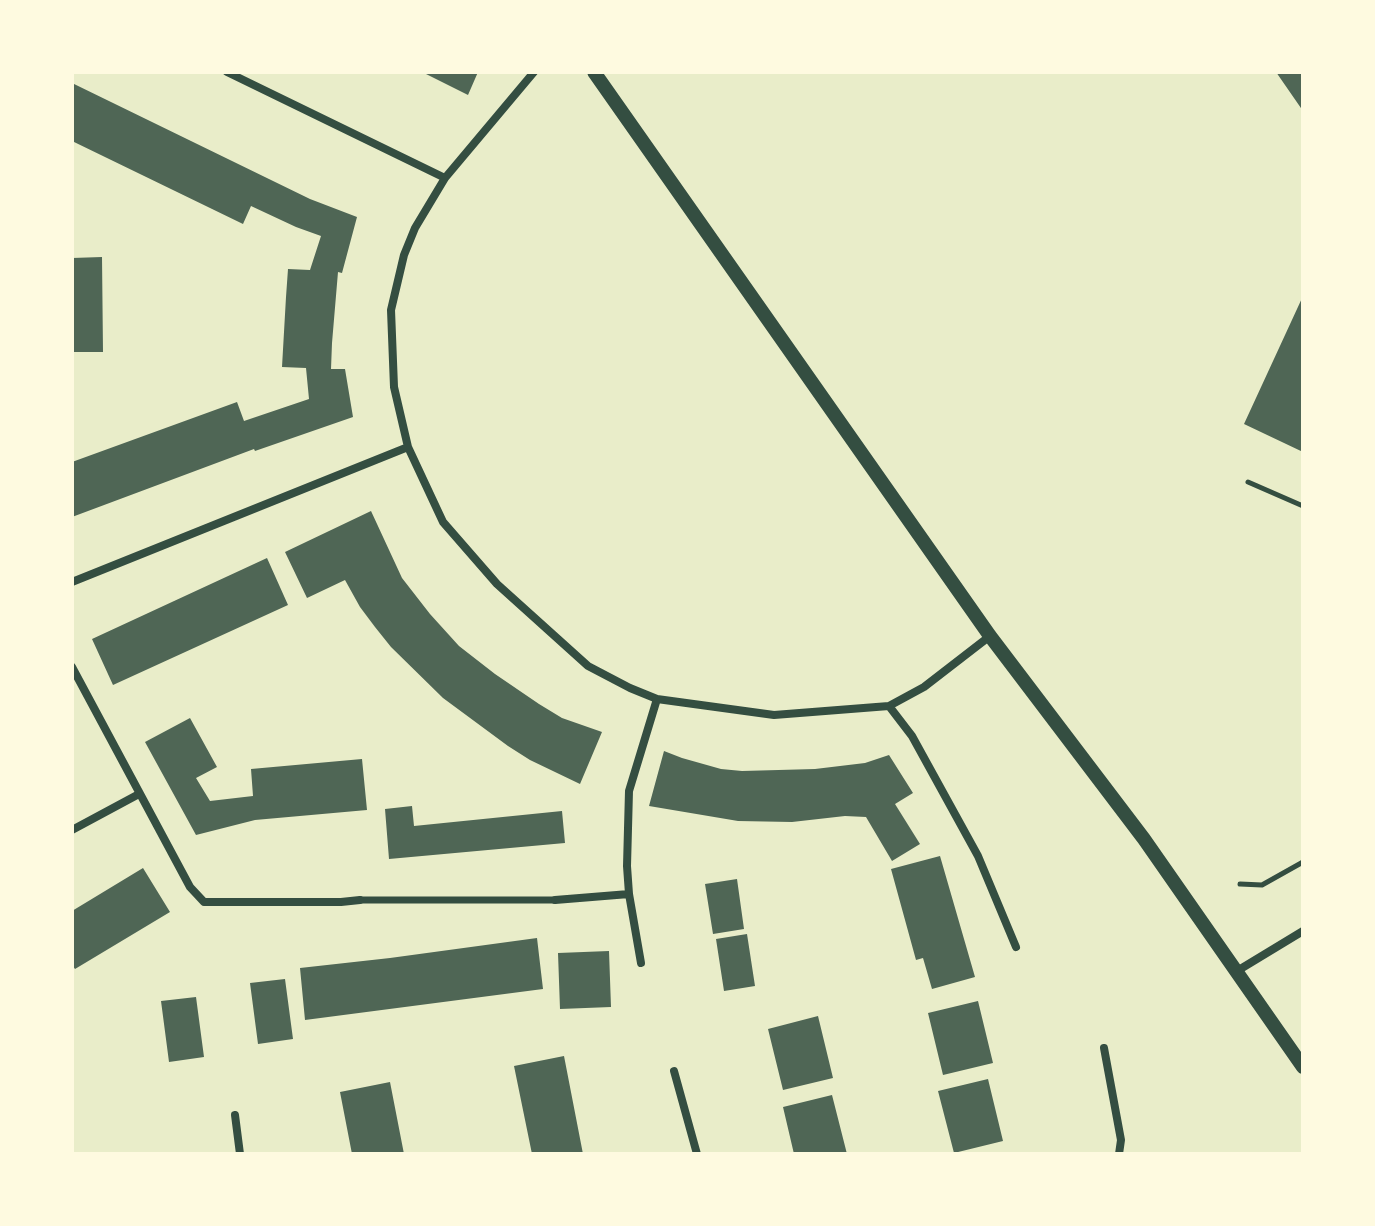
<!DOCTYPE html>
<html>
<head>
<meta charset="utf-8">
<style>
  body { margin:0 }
  #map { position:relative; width:1375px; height:1226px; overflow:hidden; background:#e9edc9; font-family:Signika,sans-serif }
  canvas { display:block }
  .frame { position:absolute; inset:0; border:74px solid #fefae0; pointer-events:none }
</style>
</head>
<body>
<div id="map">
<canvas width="1375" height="1226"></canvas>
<div class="frame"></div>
</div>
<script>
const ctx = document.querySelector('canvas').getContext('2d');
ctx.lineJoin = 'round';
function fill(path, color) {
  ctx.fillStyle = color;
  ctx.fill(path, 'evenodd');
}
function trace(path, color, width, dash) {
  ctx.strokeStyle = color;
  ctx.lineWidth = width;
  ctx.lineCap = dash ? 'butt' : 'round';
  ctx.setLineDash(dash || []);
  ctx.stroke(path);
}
const building = new Path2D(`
  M 422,72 L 478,72 L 468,95 Z
  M 1276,72 L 1303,72 L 1303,111 Z
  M 72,83 L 310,199 L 357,217 L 342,273 L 338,272 L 332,343 L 331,369 L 345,369 L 353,417 L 255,451 L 254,449 L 72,517 L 72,462 L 237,402 L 244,421 L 309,399 L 306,368 L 282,367 L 286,297 L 288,269 L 310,270 L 321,236 L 296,227 L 251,206 L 243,224 L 72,141 L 72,123 L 74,120 L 72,119 Z
  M 102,257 L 103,352 L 72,352 L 72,258 Z
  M 1303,296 L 1303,452 L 1244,424 Z
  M 371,511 L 402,578 L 430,614 L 459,646 L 495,674 L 539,704 L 562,718 L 602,732 L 580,784 L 530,760 L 508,746 L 443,698 L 391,647 L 375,627 L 360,607 L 345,580 L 307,598 L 285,552 Z
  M 267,558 L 288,605 L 113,685 L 92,639 Z
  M 190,718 L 217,767 L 196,778 L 210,801 L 253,796 L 251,769 L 362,759 L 367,810 L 255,820 L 196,835 L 145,742 Z
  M 664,751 L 682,758 L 721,769 L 742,771 L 815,769 L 865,763 L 889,755 L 913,793 L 895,804 L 920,844 L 892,861 L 866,817 L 845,816 L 792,822 L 738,821 L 649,806 Z
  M 412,806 L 414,826 L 562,811 L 565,843 L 389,859 L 385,809 Z
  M 940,856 L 975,977 L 932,989 L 923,958 L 916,960 L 891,869 Z
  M 143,868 L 170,912 L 75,969 L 72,965 L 72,911 Z
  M 737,879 L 744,929 L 713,934 L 705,884 Z
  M 747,934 L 755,986 L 724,991 L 716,939 Z
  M 537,938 L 543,989 L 305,1020 L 300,968 L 390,958 Z
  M 609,951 L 611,1007 L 560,1009 L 558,953 Z
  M 285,979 L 293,1039 L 258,1044 L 250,983 Z
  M 196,997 L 204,1057 L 169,1062 L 161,1001 Z
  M 978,1001 L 993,1063 L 943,1075 L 928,1013 Z
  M 818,1016 L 833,1078 L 783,1090 L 768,1029 Z
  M 564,1056 L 583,1154 L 532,1154 L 514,1066 Z
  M 988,1079 L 1003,1141 L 954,1153 L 938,1091 Z
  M 390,1082 L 404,1154 L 352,1154 L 340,1092 Z
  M 832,1095 L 847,1154 L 794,1154 L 783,1107 Z`);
const path = new Path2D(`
  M 1248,482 L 1303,506
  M 1240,884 L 1262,885 L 1303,862`);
const pedestrian = new Path2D(`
  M 360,900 L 555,900`);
const minor = new Path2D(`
  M 227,72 L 445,178
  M 534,72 L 445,178 L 415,228 L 404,255 L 391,310 L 394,387 L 408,447 L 443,522 L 497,584 L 588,666 L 630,688 L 657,699 L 774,715 L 889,706 L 924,687 L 990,636
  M 72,582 L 408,447
  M 72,667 L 190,887 L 204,902 L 341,902 L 360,900
  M 889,706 L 912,736 L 978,856 L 1016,947
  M 72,830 L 139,794
  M 555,900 L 629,894
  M 641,963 L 629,894 L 627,866 L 629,791 L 657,699
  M 1237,971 L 1303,931
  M 1104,1048 L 1121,1140 L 1119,1154
  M 674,1071 L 697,1154
  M 235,1115 L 240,1154`);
const tertiary = new Path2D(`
  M 594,72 L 990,636 L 1144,839 L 1303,1067`);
fill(building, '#4f6655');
trace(path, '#344e41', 5);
trace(pedestrian, '#344e41', 7);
trace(minor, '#344e41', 8);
trace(tertiary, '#344e41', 14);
</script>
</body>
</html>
